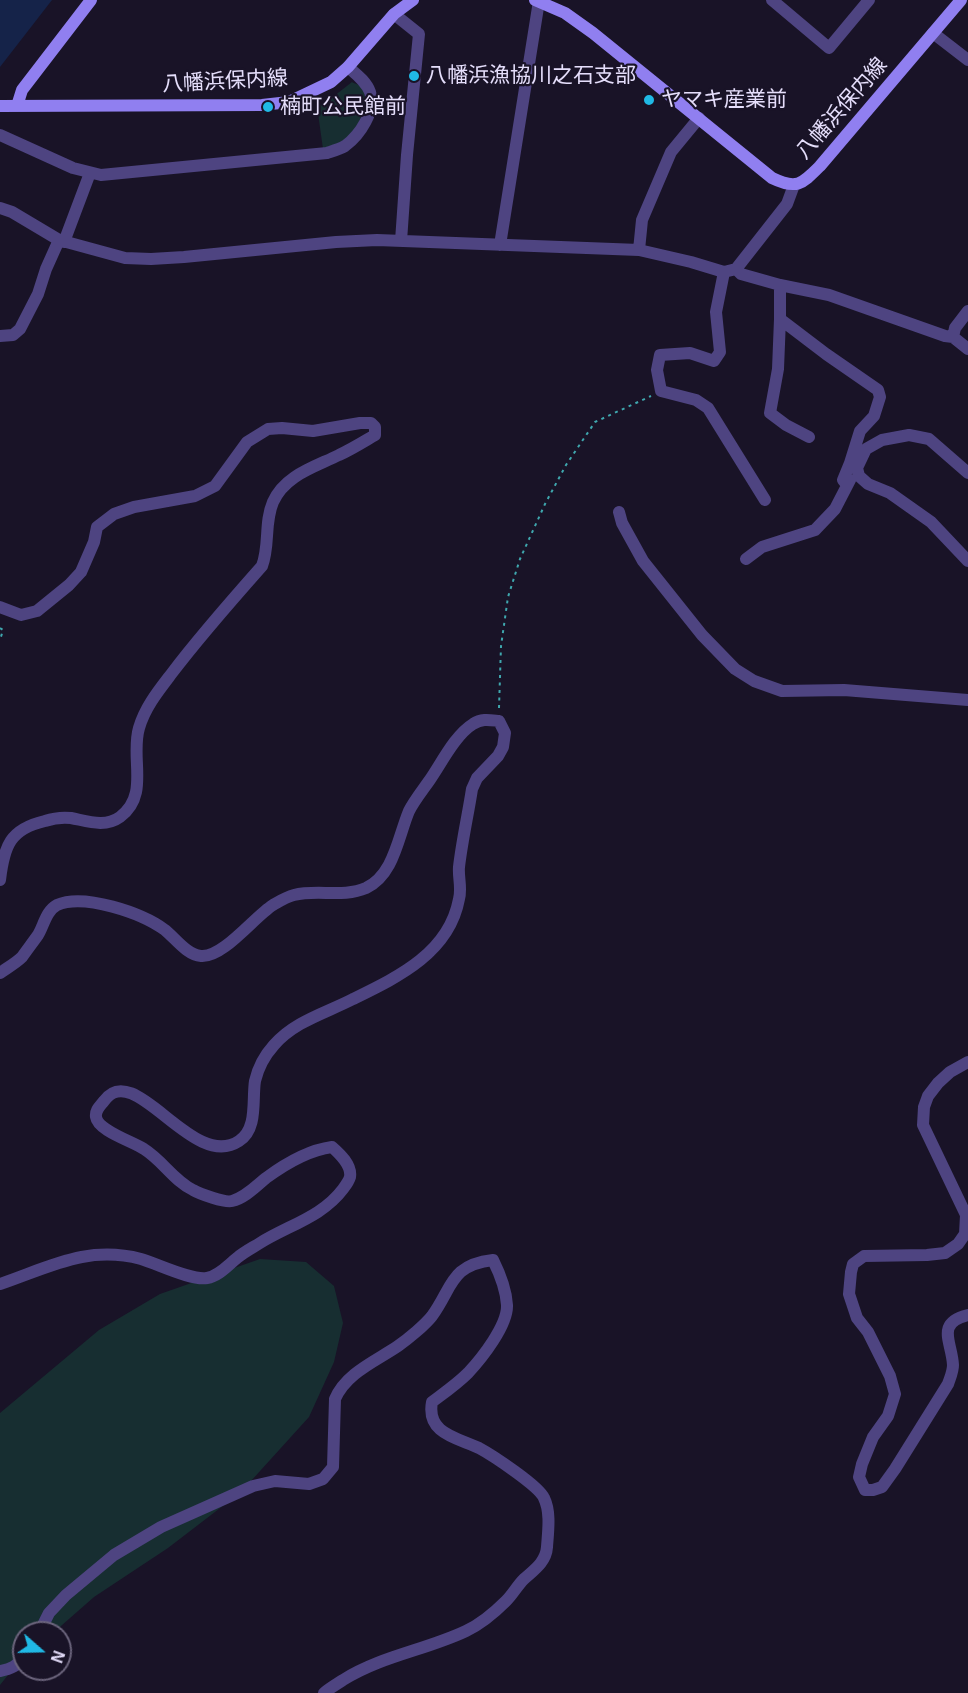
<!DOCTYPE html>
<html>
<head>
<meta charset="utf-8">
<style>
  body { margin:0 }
  #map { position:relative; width:968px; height:1693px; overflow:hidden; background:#191327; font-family:Helvetica,sans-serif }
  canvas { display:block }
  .north { position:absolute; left:12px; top:1621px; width:60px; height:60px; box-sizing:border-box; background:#191327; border:2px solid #6b647c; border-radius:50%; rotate:110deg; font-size:16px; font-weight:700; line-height:24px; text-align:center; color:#e5defb }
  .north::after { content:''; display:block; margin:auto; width:21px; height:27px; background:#20b9e5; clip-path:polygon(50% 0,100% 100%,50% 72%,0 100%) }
</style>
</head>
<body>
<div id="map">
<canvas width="968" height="1693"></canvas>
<div class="north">N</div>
</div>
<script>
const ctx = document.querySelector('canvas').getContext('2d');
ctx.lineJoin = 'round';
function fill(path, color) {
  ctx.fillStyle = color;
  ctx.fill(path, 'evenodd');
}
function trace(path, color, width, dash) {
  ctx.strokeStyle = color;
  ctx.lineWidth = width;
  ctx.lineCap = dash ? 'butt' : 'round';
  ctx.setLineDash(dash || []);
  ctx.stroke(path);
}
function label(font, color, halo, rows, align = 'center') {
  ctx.font = font + ' Helvetica,"Noto Sans JP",sans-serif';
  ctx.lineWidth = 4.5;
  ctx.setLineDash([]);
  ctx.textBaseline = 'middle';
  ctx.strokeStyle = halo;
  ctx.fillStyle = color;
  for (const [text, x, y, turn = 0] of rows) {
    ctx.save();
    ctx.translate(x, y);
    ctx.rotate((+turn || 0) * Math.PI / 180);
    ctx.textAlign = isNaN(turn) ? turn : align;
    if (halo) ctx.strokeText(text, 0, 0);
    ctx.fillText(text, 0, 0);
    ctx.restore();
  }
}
const green = new Path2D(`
  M 352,82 C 353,83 360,85 360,86 C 374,99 355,138 341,144 C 336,147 328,148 323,149 L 317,106 L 329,100 Z
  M 260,1259 L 306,1262 L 334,1286 L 343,1323 L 334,1362 L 309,1417 L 241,1492 L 168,1548 L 94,1597 L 53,1633 L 24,1633 L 24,1659 L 12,1670 L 0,1685 L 0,1413 L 99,1330 L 160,1294 Z`);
const water = new Path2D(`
  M 0,0 L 52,0 L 0,67 Z`);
const path = new Path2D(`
  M 0,628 L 3,630 L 0,640
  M 499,708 L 501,646 L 508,597 L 520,559 L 545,504 L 566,465 L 595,422 L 651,396`);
const street = new Path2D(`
  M 772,0 L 829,48 L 869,0
  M 394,14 L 419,34 L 407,155 L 401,241
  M 933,33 L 968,60
  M 0,135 L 73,168 L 101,175 L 327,153 C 333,151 340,149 345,146 C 360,135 376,111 370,92 C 366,81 356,74 348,67
  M 0,208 L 12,212 L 59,240 L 125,258 L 151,259 L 184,257 L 336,242 L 377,240 L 639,250 L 691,262 L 724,272 L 736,269 L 787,204 L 794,185
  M 64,242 L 90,173
  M 500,245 L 539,1
  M 639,250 L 642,220 L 671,152 L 699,118
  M 736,269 L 741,274 L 780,285 L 829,295 L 945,336 L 953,337 L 968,349
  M 724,272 L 716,312 L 720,352 L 714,361 L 690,353 L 660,355 L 657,370 L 661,391 L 696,400 L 708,408 L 765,500
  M 780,285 L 780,319
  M 0,336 L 13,335 L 20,329 L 38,294 L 46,269 L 59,240
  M 953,337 L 955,328 L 968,311
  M 809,437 L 786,425 L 770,413 L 778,369 L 780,319 L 826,354 L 878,390 L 880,397 L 874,416 L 860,431 L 850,463 L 843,480 L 847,485
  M 968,473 L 929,439 L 909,435 L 882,440 L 866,449 L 857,468 L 859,476 L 868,484 L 890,493 L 931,522 L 968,561
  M 619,512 L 622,523 L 643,561 L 702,635 L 735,669 L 754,681 L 782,691 L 844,690 L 968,700
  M 746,559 L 762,547 L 815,530 L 835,509 L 850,480
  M 0,607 L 21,615 L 37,611 L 69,585 L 81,572 L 94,542 L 97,527 L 114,514 L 134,507 L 195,496 L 215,486 L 247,442 L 268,429 L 282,428 L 313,431 L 360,423 L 371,423 L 375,427 L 375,435 C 363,442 352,449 339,455 C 315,467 285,475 273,502 C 264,523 270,545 262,566 C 231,601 200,636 172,673 C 159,690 145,707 139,728 C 130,758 150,795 120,817 C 105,828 87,821 71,818 C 62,817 54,818 45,821 C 10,829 4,846 0,880
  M 0,973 C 7,968 16,963 22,957 C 27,950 33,942 38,935 C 44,925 46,911 57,905 C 84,893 142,913 165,930 C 175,938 187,955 201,956 C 223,958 254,917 273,905 C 280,901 286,897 294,895 C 317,889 343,898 366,888 C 394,875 398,837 409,811 C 414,801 422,791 429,781 C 441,764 455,735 473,724 C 482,718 490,720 499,721 L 505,733 L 503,747 L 498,756 L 477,778 L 472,789 C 468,815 462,841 459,867 C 458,877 462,888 459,899 C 449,953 398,977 353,999 C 326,1013 295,1021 274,1045 C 265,1055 258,1068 255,1081 C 252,1100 258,1129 239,1141 C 192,1172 135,1058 104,1101 C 100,1106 95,1110 96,1117 C 98,1131 132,1141 144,1149 C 163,1161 173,1180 193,1190 C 200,1194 225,1203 232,1201 C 245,1198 256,1186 266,1178 C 285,1164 309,1150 332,1147 C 340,1154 352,1165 350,1177 C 349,1181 346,1185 343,1189 C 322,1217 289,1225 260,1243 C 252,1248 244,1252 237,1258 C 228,1265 219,1276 207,1278 C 192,1281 158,1264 141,1259 C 87,1245 50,1267 0,1284
  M 968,1062 L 950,1072 L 938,1083 L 928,1096 L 924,1107 L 923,1125 L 966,1215 L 965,1234 L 958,1244 L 945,1253 L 927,1255 L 864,1256 L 853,1264 L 851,1272 L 849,1294 L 857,1318 L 868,1332 L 890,1376 L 895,1394 L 888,1416 L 873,1437 L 862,1464 L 859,1477 L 865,1490 L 873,1490 L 882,1487 L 895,1469 L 948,1384 C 950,1378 953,1372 953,1365 C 952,1342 935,1323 968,1315
  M 39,1633 L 49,1613 L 66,1595 L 114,1555 L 161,1527 L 253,1486 L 275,1481 L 309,1484 L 323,1479 L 333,1467 L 335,1399 C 346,1373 376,1361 398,1346 C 408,1339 425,1325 432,1316 C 453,1287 450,1265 493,1260 C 500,1274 506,1288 507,1305 C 508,1325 482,1358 468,1373 C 457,1384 444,1393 432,1402 C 426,1434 458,1438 479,1448 C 492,1455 539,1486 544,1498 C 551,1512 548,1532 547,1547 C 546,1562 534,1570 524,1579 C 517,1586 513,1594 506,1601 C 495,1612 481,1624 466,1631 C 426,1650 381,1656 343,1680 C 337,1684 330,1688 324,1693
  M 0,1671 C 11,1669 17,1666 24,1657`);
const secondary = new Path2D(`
  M 535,0 L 565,13 L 593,33 L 772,178 C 797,190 802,184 820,166 L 961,0
  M 0,106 L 262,105 L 289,102 L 331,82 L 348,67 L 394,14 L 413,0
  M 17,106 L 22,90 L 91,0`);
const markers = [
  [414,76,6,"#20b9e5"],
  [649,100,6,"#20b9e5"],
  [268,107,6,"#20b9e5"]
];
const poiNames = [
  ["八幡浜漁協川之石支部",426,76],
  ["ヤマキ産業前",661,100],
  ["楠町公民館前",280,107]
];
const streetNames = [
  ["八幡浜保内線",225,82,-3],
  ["八幡浜保内線",842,109,-49]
];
fill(green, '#172e31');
fill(water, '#152349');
trace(path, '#3fa7ae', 2, [3, 4.5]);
trace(street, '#4e4481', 12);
trace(secondary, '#907ff0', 12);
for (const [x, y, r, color] of markers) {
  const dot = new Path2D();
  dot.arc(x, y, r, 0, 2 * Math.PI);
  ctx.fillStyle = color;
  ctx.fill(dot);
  trace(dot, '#191327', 2);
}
label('21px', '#e5defb', '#191327', poiNames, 'left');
label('21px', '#e5defb', '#191327', streetNames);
</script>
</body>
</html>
